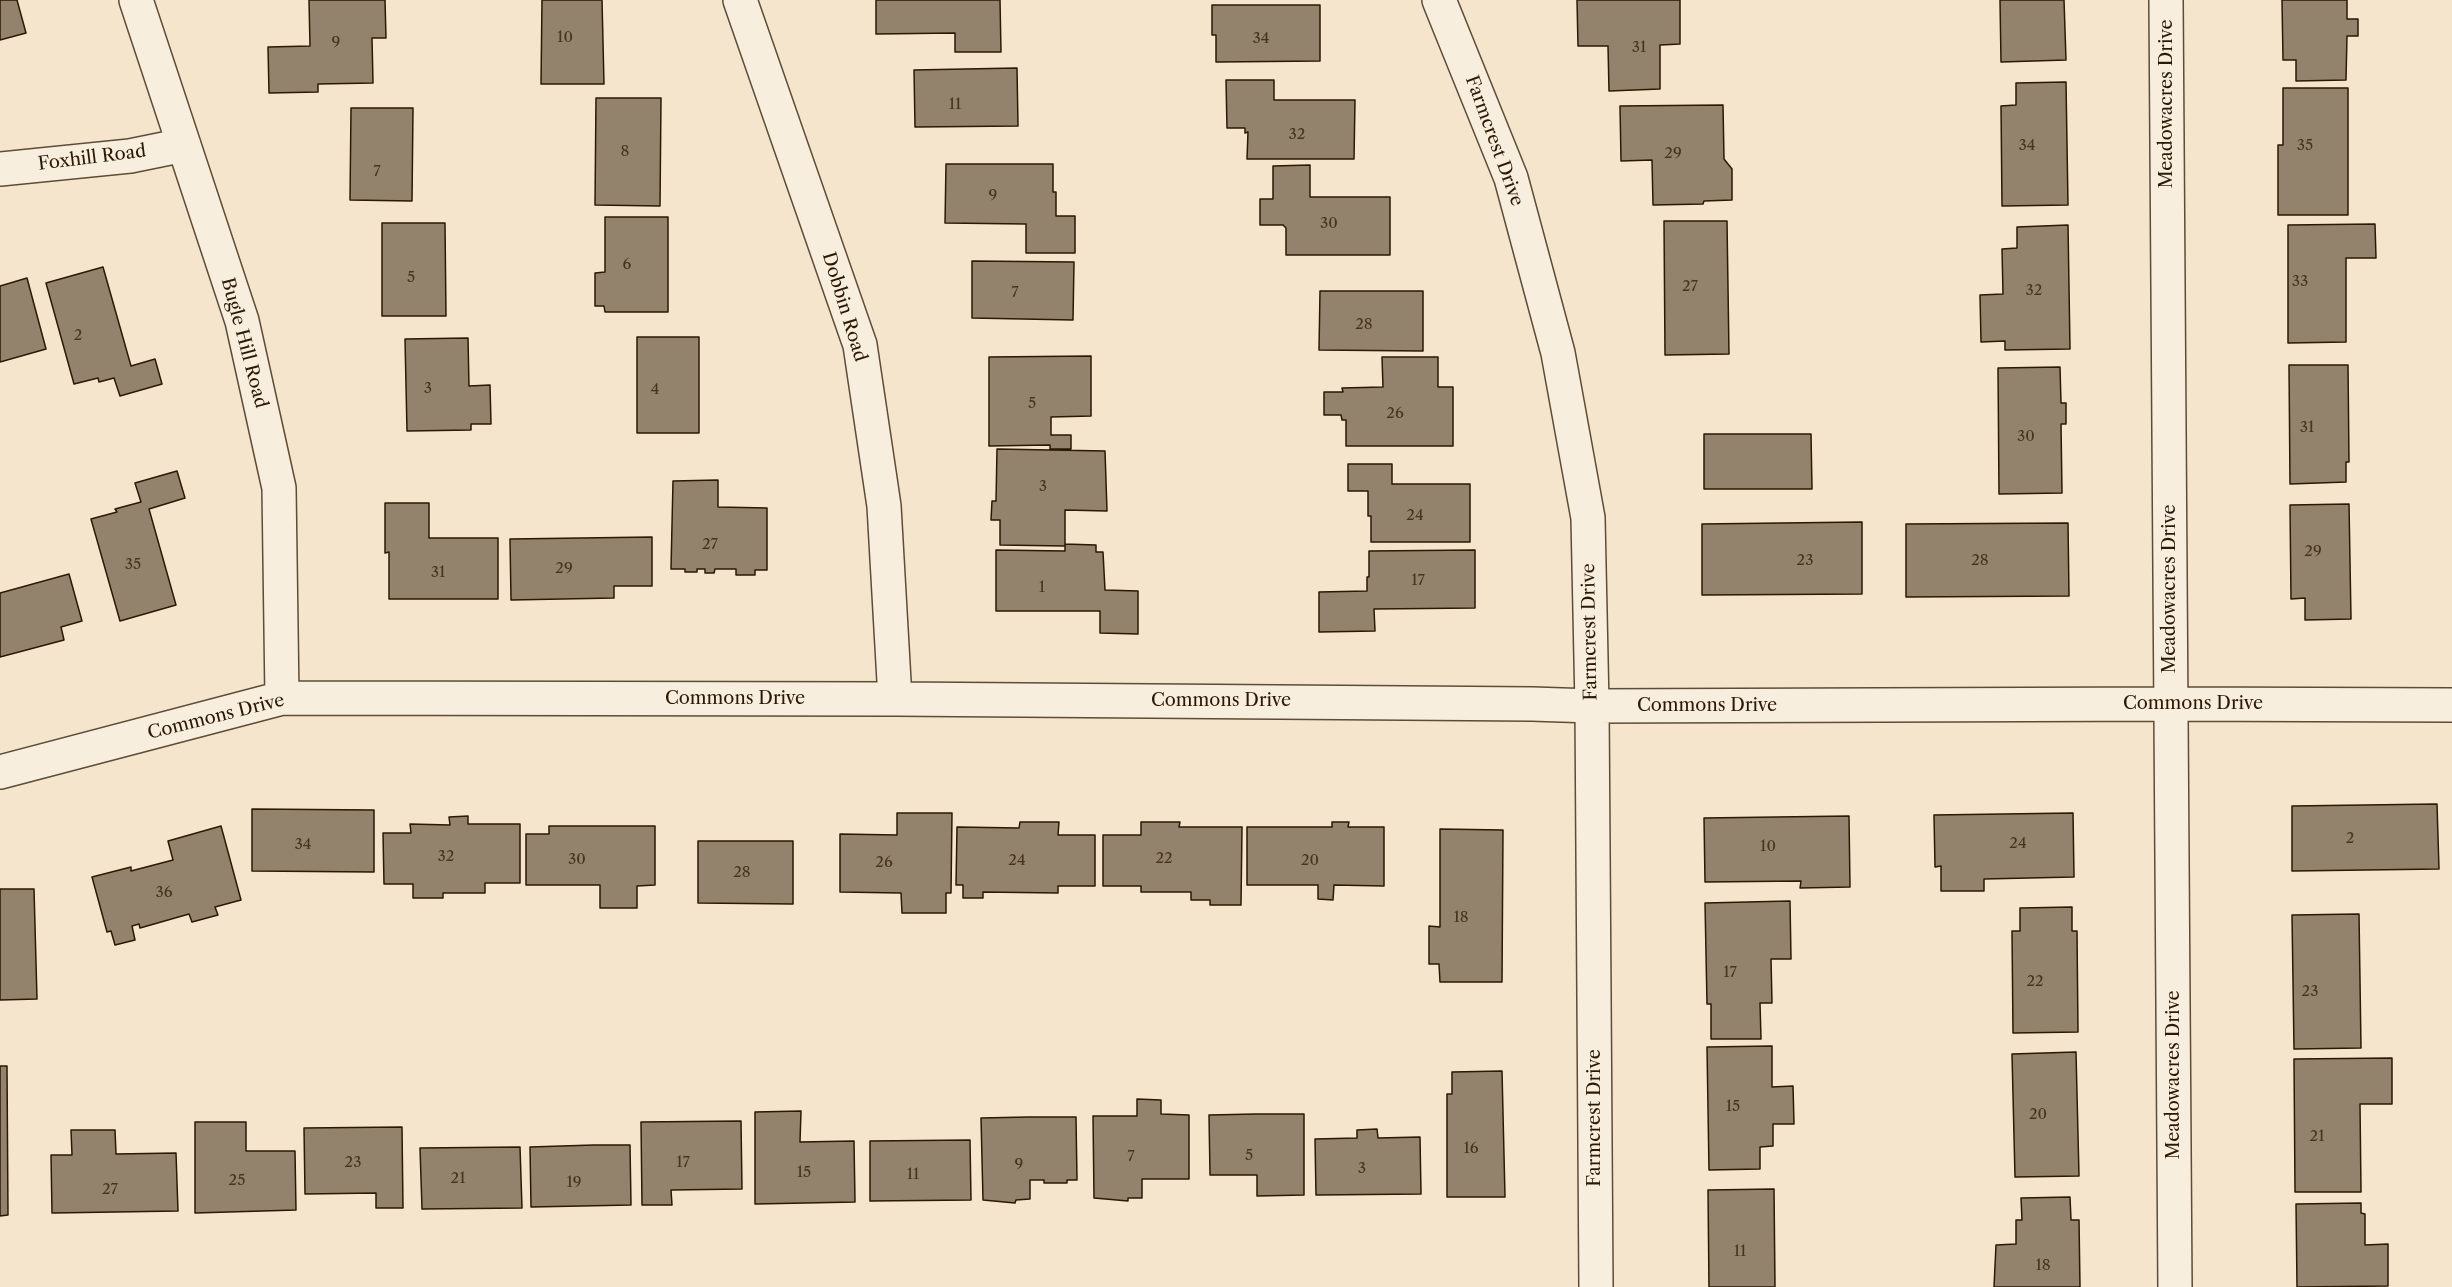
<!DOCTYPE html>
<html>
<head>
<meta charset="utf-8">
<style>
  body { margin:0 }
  canvas { display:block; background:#f4e5cc }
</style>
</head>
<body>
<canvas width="2452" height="1287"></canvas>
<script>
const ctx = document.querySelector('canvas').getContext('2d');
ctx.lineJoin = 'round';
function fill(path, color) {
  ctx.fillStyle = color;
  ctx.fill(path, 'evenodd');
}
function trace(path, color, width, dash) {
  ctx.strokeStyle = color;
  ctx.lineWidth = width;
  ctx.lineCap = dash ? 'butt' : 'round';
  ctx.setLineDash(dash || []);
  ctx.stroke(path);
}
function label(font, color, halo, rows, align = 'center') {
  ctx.font = font + ' "Libre Caslon Text",serif';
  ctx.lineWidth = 6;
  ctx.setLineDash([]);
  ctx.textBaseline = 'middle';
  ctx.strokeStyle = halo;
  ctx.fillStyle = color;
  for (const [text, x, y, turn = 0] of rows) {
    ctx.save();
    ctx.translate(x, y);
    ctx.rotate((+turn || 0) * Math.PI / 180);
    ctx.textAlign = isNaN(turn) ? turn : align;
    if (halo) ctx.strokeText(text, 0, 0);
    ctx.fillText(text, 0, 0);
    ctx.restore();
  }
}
const building = new Path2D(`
  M 0,0 L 17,0 L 26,33 L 0,40 Z
  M 309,0 L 385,0 L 386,38 L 372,38 L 373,83 L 318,84 L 318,92 L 269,93 L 268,47 L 310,46 Z
  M 542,0 L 602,0 L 604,84 L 541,84 Z
  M 876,0 L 1000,0 L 1001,52 L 955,52 L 955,33 L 876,34 Z
  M 1577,0 L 1680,0 L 1680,44 L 1660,45 L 1660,89 L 1609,91 L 1608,46 L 1578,46 Z
  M 2000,0 L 2064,0 L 2066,60 L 2001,62 Z
  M 2282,0 L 2347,0 L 2347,19 L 2358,19 L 2358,36 L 2347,36 L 2346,80 L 2296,81 L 2296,60 L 2283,60 Z
  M 1212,5 L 1320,5 L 1320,61 L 1216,62 L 1216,35 L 1212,35 Z
  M 1017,68 L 1018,126 L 915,127 L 914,70 Z
  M 1226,80 L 1274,80 L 1274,100 L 1355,100 L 1354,159 L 1247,159 L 1248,132 L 1245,133 L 1245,128 L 1227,128 Z
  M 2066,82 L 2068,205 L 2002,206 L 2001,106 L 2016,105 L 2016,83 Z
  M 2283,88 L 2348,88 L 2348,215 L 2278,215 L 2278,145 L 2283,145 Z
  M 596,98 L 661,98 L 660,206 L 595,205 Z
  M 1723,105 L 1724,159 L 1732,169 L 1732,200 L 1704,201 L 1703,204 L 1653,205 L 1652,160 L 1621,161 L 1620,106 Z
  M 351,108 L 413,108 L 412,201 L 350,200 Z
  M 946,164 L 1053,164 L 1053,192 L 1056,192 L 1056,216 L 1075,216 L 1075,253 L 1026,253 L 1026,224 L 945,223 Z
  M 1310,165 L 1310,197 L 1390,197 L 1390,255 L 1286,255 L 1286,228 L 1283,225 L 1260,225 L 1260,199 L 1273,199 L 1273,166 Z
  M 605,217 L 668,217 L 668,312 L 605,312 L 604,306 L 595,306 L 595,273 L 605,272 Z
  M 1664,221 L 1727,221 L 1729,354 L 1665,355 Z
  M 382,223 L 445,223 L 446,316 L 382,316 Z
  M 2375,224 L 2376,258 L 2346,258 L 2346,342 L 2288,343 L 2288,225 Z
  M 2068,225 L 2070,349 L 2005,350 L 2005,341 L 1981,342 L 1980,295 L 2003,294 L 2002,249 L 2017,248 L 2017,227 Z
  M 972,261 L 1074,262 L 1073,320 L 972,318 Z
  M 103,267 L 131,366 L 155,359 L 162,384 L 120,396 L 114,378 L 99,382 L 98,378 L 74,384 L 46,283 Z
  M 27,278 L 46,349 L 0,362 L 0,286 Z
  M 1320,291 L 1423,291 L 1423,351 L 1319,350 Z
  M 637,337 L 699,337 L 699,433 L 637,433 Z
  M 468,338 L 469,386 L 490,385 L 491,424 L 471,424 L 471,430 L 407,431 L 405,339 Z
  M 1091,356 L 1091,416 L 1051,417 L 1051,435 L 1071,435 L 1071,449 L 1050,449 L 1050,445 L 989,446 L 989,357 Z
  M 1382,357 L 1438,357 L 1438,387 L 1453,387 L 1453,446 L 1346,446 L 1346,420 L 1342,420 L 1341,415 L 1324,415 L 1324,392 L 1343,392 L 1342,388 L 1383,387 Z
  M 2289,365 L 2348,365 L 2349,462 L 2346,462 L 2346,482 L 2290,484 Z
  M 2060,367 L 2061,403 L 2066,403 L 2066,424 L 2061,424 L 2062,493 L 1999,494 L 1998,368 Z
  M 1704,434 L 1811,434 L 1812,489 L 1704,489 Z
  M 997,449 L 1105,451 L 1107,511 L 1065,510 L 1065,546 L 1000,545 L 1000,520 L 991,520 L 992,501 L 996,501 Z
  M 1348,464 L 1392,464 L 1392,484 L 1470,484 L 1470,542 L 1371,542 L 1371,516 L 1368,516 L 1368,491 L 1348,491 Z
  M 177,471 L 185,498 L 149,509 L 176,605 L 120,621 L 91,519 L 117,512 L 115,509 L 141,502 L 135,483 Z
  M 718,480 L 718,507 L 767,508 L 767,570 L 755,570 L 755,575 L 736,575 L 736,569 L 715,569 L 714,573 L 705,573 L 705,569 L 697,569 L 697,572 L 685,572 L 685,569 L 671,569 L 673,481 Z
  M 385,503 L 429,503 L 429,538 L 498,538 L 498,599 L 389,599 L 389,552 L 385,553 Z
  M 2349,504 L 2351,619 L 2305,620 L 2305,598 L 2291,599 L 2290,505 Z
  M 1862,522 L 1862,594 L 1702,595 L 1702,524 Z
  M 2068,523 L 2069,596 L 1906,597 L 1906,524 Z
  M 652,537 L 652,586 L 614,586 L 614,598 L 511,600 L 510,539 Z
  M 1065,544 L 1096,545 L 1096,552 L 1103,552 L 1105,590 L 1138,591 L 1138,634 L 1100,633 L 1100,611 L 996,611 L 996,550 L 1065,551 Z
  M 1475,550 L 1475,608 L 1374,609 L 1375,631 L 1319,632 L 1319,592 L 1367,591 L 1367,577 L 1369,577 L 1369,551 Z
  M 69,574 L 82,621 L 61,627 L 64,640 L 0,657 L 0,593 Z
  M 2437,804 L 2439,869 L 2292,871 L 2292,806 Z
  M 252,809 L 374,810 L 374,872 L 252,871 Z
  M 897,813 L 952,813 L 951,893 L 946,893 L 946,913 L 902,913 L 901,893 L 840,892 L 840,834 L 897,835 Z
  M 2073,813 L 2074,877 L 1984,879 L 1984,891 L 1941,891 L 1941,866 L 1935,867 L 1934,815 Z
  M 468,816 L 468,824 L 520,824 L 520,883 L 485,883 L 485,893 L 443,893 L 443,898 L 413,898 L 413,884 L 384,884 L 383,833 L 411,833 L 410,824 L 450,825 L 449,817 Z
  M 1849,816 L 1850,887 L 1800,888 L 1801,881 L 1705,882 L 1704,818 Z
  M 1020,822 L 1059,822 L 1058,835 L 1095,835 L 1095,886 L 1058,886 L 1058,893 L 983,892 L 983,898 L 963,898 L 963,885 L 956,885 L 957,827 L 1019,828 Z
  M 1141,822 L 1180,822 L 1179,827 L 1242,827 L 1241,905 L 1210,905 L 1210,900 L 1191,900 L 1191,892 L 1141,892 L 1141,886 L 1103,886 L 1103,835 L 1141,835 Z
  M 1332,822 L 1349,822 L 1348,827 L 1384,827 L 1384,886 L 1334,885 L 1333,900 L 1318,899 L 1318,885 L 1247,885 L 1247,827 L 1332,827 Z
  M 221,826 L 241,900 L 215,907 L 218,915 L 192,922 L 189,914 L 140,928 L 139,924 L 132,926 L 135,940 L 115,945 L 111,931 L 107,932 L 92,877 L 131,867 L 131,871 L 173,860 L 168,841 Z
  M 549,826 L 655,826 L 655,885 L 637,886 L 637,908 L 600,908 L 600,885 L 526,885 L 526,834 L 549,834 Z
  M 1440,829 L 1503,830 L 1502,982 L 1440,982 L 1439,964 L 1429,964 L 1429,926 L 1440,927 Z
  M 698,841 L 793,841 L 793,904 L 698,903 Z
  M 0,889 L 34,889 L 37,999 L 0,1000 Z
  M 1790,901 L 1791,959 L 1771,959 L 1772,1003 L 1760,1003 L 1761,1039 L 1711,1039 L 1711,1004 L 1707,1004 L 1705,903 Z
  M 2072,907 L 2072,931 L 2077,931 L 2078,1032 L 2013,1033 L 2012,931 L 2020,931 L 2020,908 Z
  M 2359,914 L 2361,1048 L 2294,1049 L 2292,915 Z
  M 1772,1046 L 1772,1087 L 1793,1086 L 1794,1124 L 1773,1124 L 1773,1146 L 1760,1147 L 1760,1169 L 1709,1170 L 1707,1047 Z
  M 2076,1052 L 2079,1176 L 2015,1177 L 2012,1054 Z
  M 2392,1058 L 2392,1104 L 2360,1104 L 2361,1192 L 2295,1192 L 2294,1059 Z
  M 0,1066 L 7,1066 L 8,1215 L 0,1216 Z
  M 1502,1071 L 1505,1197 L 1447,1197 L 1447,1094 L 1452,1094 L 1452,1072 Z
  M 1137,1099 L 1161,1100 L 1161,1114 L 1189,1115 L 1189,1179 L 1142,1179 L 1142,1198 L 1128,1198 L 1128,1201 L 1094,1198 L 1093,1116 L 1137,1116 Z
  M 801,1111 L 800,1142 L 854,1141 L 855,1202 L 755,1204 L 755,1112 Z
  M 1256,1114 L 1304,1114 L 1304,1195 L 1257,1196 L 1257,1175 L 1210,1175 L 1209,1115 Z
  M 1028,1117 L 1076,1117 L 1077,1180 L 1067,1180 L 1067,1183 L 1044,1183 L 1044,1180 L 1030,1180 L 1030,1199 L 1016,1200 L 1015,1203 L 983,1200 L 981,1118 Z
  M 741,1121 L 742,1189 L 671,1190 L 672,1205 L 642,1205 L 641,1122 Z
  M 195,1122 L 246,1122 L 246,1151 L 295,1151 L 296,1210 L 195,1213 Z
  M 402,1127 L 403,1208 L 376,1208 L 376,1193 L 305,1194 L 304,1128 Z
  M 1377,1129 L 1378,1138 L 1420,1137 L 1421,1194 L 1316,1195 L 1315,1139 L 1357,1138 L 1357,1130 Z
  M 71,1130 L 115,1130 L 116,1154 L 176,1153 L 178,1211 L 52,1213 L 51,1155 L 72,1155 Z
  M 970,1140 L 971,1200 L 870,1201 L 870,1141 Z
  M 594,1145 L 630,1145 L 631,1205 L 531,1207 L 530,1147 Z
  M 520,1147 L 522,1208 L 422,1209 L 420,1148 Z
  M 1774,1189 L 1775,1287 L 1709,1287 L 1708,1190 Z
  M 2070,1197 L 2071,1220 L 2079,1220 L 2080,1287 L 1994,1287 L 1996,1245 L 2016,1244 L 2016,1220 L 2022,1220 L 2021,1198 Z
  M 2361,1203 L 2361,1213 L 2365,1214 L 2365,1245 L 2388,1244 L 2388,1286 L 2297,1287 L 2296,1204 Z`);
const minor = new Path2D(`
  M 136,0 L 242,321 L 279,488 L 282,698
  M 740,0 L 860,345 L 884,506 L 895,699
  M 1439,0 L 1511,178 L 1558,353 L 1588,518 L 1592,706 L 1596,1287
  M 2166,0 L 2175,1287
  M 0,169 L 130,156 L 184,145
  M 0,772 L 282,698 L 895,699 L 1532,704 L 1592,706 L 2171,704 L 2452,705`);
const numberNames = [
  ["10",565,38],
  ["34",1261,39],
  ["9",336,43],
  ["31",1639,48],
  ["11",955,105],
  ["32",1297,135],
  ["34",2027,146],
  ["35",2305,146],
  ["8",625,152],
  ["29",1673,154],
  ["7",377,172],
  ["9",993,196],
  ["30",1329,224],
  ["6",627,265],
  ["5",411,278],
  ["33",2300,282],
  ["27",1690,287],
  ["32",2034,291],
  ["7",1015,293],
  ["28",1364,325],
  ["2",78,336],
  ["3",428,389],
  ["4",655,390],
  ["5",1032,404],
  ["26",1395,414],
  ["31",2307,428],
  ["30",2026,437],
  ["3",1043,487],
  ["24",1415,516],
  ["27",710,545],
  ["29",2313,552],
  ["23",1805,561],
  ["28",1980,561],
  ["35",133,565],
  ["29",564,569],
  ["31",438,573],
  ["17",1418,581],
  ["1",1042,588],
  ["2",2350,839],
  ["24",2018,844],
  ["34",303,845],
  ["10",1768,847],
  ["32",446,857],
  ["22",1164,859],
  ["30",577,860],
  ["24",1017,861],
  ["20",1310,861],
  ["26",884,863],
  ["28",742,873],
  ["36",164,893],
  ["18",1461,918],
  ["17",1730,973],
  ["22",2035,982],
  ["23",2310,992],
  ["15",1733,1107],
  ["20",2038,1115],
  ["21",2317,1137],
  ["16",1471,1149],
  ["5",1249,1156],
  ["7",1131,1157],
  ["23",353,1163],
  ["17",683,1163],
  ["9",1019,1165],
  ["3",1362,1169],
  ["15",804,1173],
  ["11",913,1175],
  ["21",458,1179],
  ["25",237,1181],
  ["19",574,1183],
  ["27",110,1190],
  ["11",1740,1252],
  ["18",2043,1266]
];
const streetNames = [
  ["Meadowacres Drive",2167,104,-90],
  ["Farmcrest Drive",1494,141,70],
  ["Foxhill Road",92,158,-7],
  ["Dobbin Road",844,307,73],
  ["Bugle Hill Road",244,343,75],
  ["Meadowacres Drive",2170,589,-90],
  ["Farmcrest Drive",1590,632,-91],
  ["Commons Drive",735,699],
  ["Commons Drive",1221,701],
  ["Commons Drive",2193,704],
  ["Commons Drive",1707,706],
  ["Commons Drive",216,717,-14],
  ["Meadowacres Drive",2174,1075,-90],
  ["Farmcrest Drive",1595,1118,-90]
];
fill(building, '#94836c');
trace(building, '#2b1904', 1.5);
trace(minor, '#5d4c36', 36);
trace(minor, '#f8eede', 33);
label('15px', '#45341e', null, numberNames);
label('18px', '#2b1904', '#f8eede', streetNames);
</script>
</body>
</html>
